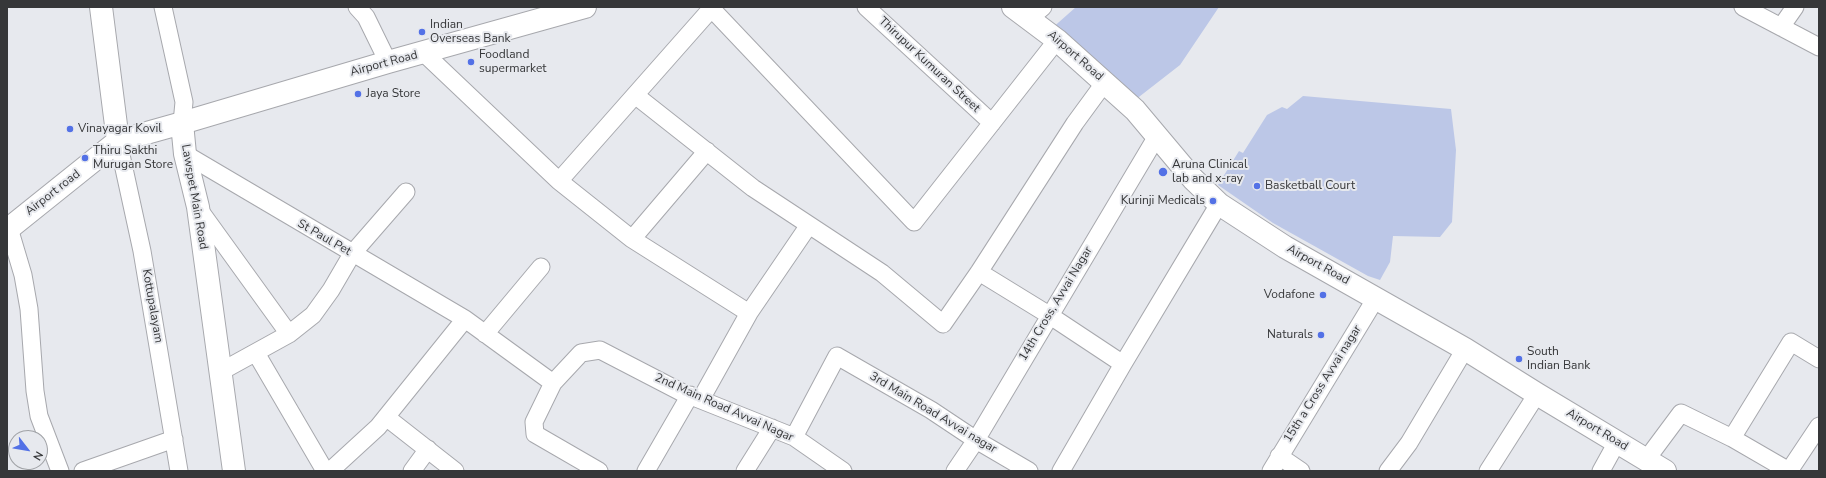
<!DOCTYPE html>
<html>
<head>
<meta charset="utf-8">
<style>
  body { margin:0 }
  #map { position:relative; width:1826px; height:478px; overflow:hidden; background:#e7e9ee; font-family:"Nunito Sans",sans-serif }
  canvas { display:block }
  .frame { position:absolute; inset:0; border:8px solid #363739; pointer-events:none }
  .north { position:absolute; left:8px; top:430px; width:40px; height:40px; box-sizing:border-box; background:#e7e9ee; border:1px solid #a0a2a6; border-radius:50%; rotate:121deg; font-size:11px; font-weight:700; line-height:16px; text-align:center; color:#363739 }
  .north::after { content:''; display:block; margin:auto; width:14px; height:18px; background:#5371e6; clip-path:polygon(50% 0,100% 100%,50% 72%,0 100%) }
</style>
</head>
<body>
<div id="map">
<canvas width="1826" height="478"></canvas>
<div class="frame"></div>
<div class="north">N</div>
</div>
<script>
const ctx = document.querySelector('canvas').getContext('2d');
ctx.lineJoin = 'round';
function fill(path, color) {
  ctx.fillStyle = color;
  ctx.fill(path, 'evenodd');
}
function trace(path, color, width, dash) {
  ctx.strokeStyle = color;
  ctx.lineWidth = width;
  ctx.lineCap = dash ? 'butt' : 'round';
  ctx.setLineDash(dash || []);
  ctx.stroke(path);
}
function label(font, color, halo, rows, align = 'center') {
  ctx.font = font + ' "Nunito Sans",sans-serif';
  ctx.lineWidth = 4;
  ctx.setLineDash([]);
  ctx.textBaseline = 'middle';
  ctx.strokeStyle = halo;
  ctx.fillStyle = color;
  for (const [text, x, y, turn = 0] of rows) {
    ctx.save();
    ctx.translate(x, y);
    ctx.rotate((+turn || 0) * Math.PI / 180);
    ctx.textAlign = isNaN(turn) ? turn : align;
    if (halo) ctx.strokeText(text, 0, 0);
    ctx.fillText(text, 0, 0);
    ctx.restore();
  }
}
const green = new Path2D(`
  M 1076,7 L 1219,7 L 1180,65 L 1135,100 L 1050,30 Z
  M 1303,96 L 1451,109 L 1456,150 L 1452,222 L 1440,237 L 1393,236 L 1390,262 L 1380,280 L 1368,276 L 1273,223 L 1218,185 L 1239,151 L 1243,153 L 1267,115 L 1282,107 L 1287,109 Z`);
const street = new Path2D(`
  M 163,7 L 184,102 L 182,123
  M 357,7 L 366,17 L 388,62
  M 710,7 L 914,222 L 1057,40
  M 866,7 L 992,123
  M 1743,7 L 1819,47
  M 1030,18 L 1043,7
  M 1781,27 L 1795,7
  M 424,53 L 559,181 L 632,239 L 749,313
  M 635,95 L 753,188 L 882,273 L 943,324 L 979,272 L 1075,123 L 1105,82
  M 118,141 L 142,251 L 179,471
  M 185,154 L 465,319 L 553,383
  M 559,181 L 711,9
  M 198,208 L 289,334
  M 9,228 L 23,275 L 29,309 L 35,391 L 39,416 L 60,471
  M 632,239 L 707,151
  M 979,272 L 1049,315 L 1123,364
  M 485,334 L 541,267
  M 256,353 L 325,471
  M 220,372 L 289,334 L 313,315 L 331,290 L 352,254 L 406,192
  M 701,399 L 749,313 L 809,225
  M 386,417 L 455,471
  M 794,437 L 837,356 L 931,410 L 976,440 L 1029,471
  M 1732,438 L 1791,342 L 1819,359
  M 1279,456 L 1301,471
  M 1646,460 L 1681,413 L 1732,438 L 1789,471
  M 83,471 L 174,439
  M 330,471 L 378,427 L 465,319
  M 412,471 L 428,449
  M 599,471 L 535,434 L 534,422 L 553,383 L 581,353 L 600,350 L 681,392 L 794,437 L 843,471
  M 646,471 L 690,395
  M 745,471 L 772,428
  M 955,471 L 976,440 L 1157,136
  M 1061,471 L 1123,364 L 1219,204
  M 1271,471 L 1376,298
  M 1388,471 L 1409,443 L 1465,349
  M 1488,471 L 1537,394
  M 1601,471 L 1617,442
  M 1789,471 L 1819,426`);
const secondary = new Path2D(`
  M 101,7 L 118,141
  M 1013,7 L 1057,40 L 1135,110 L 1193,179 L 1219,204 L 1285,247 L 1465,349 L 1537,394 L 1665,471
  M 182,123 L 388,62 L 585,7
  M 7,230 L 118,141 L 182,123 L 185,154 L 198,207 L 234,471`);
const markers = [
  [422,32,4,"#5371e6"],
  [471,62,4,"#5371e6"],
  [358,94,4,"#5371e6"],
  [70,129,4,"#5371e6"],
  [85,158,4,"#5371e6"],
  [1163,172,5,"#5371e6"],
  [1257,186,4,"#5371e6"],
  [1213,201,4,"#5371e6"],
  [1323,295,4,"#5371e6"],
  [1321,335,4,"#5371e6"],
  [1519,359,4,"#5371e6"]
];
const poiNames = [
  ["Indian",430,25],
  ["Overseas Bank",430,39],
  ["Foodland",479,55],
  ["supermarket",479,69],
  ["Jaya Store",366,94],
  ["Vinayagar Kovil",78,129],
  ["Thiru Sakthi",93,151],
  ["Murugan Store",93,165],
  ["Aruna Clinical",1172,165],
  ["lab and x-ray",1172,179],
  ["Basketball Court",1265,186],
  ["Kurinji Medicals",1205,201,"right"],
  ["Vodafone",1315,295,"right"],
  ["Naturals",1313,335,"right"],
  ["South",1527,352],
  ["Indian Bank",1527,366]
];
const streetNames = [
  ["Airport Road",1075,56,41],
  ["Airport Road",384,64,-15],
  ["Thirupur Kumuran Street",929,65,43],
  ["Airport road",53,193,-38],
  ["Lawspet Main Road",194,197,80],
  ["St Paul Pet",324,238,30],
  ["Airport Road",1318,265,29],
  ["14th Cross, Avvai Nagar",1056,304,-59],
  ["Kottupalayam",152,306,80],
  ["15th a Cross Avvai nagar",1323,384,-58],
  ["2nd Main Road Avvai Nagar",724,408,24],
  ["3rd Main Road Avvai nagar",933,413,31],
  ["Airport Road",1597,430,31]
];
fill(green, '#bcc7e7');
trace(street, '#a7a8ad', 19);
trace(secondary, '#a7a8ad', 24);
trace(street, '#fff', 17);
trace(secondary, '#fff', 22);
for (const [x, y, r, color] of markers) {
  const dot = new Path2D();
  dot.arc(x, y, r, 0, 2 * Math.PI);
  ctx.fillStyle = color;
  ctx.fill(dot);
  trace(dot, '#e7e9ee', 1.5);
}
label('12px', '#363739', '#e7e9ee', poiNames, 'left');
label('12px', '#363739', '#e7e9ee', streetNames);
</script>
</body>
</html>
